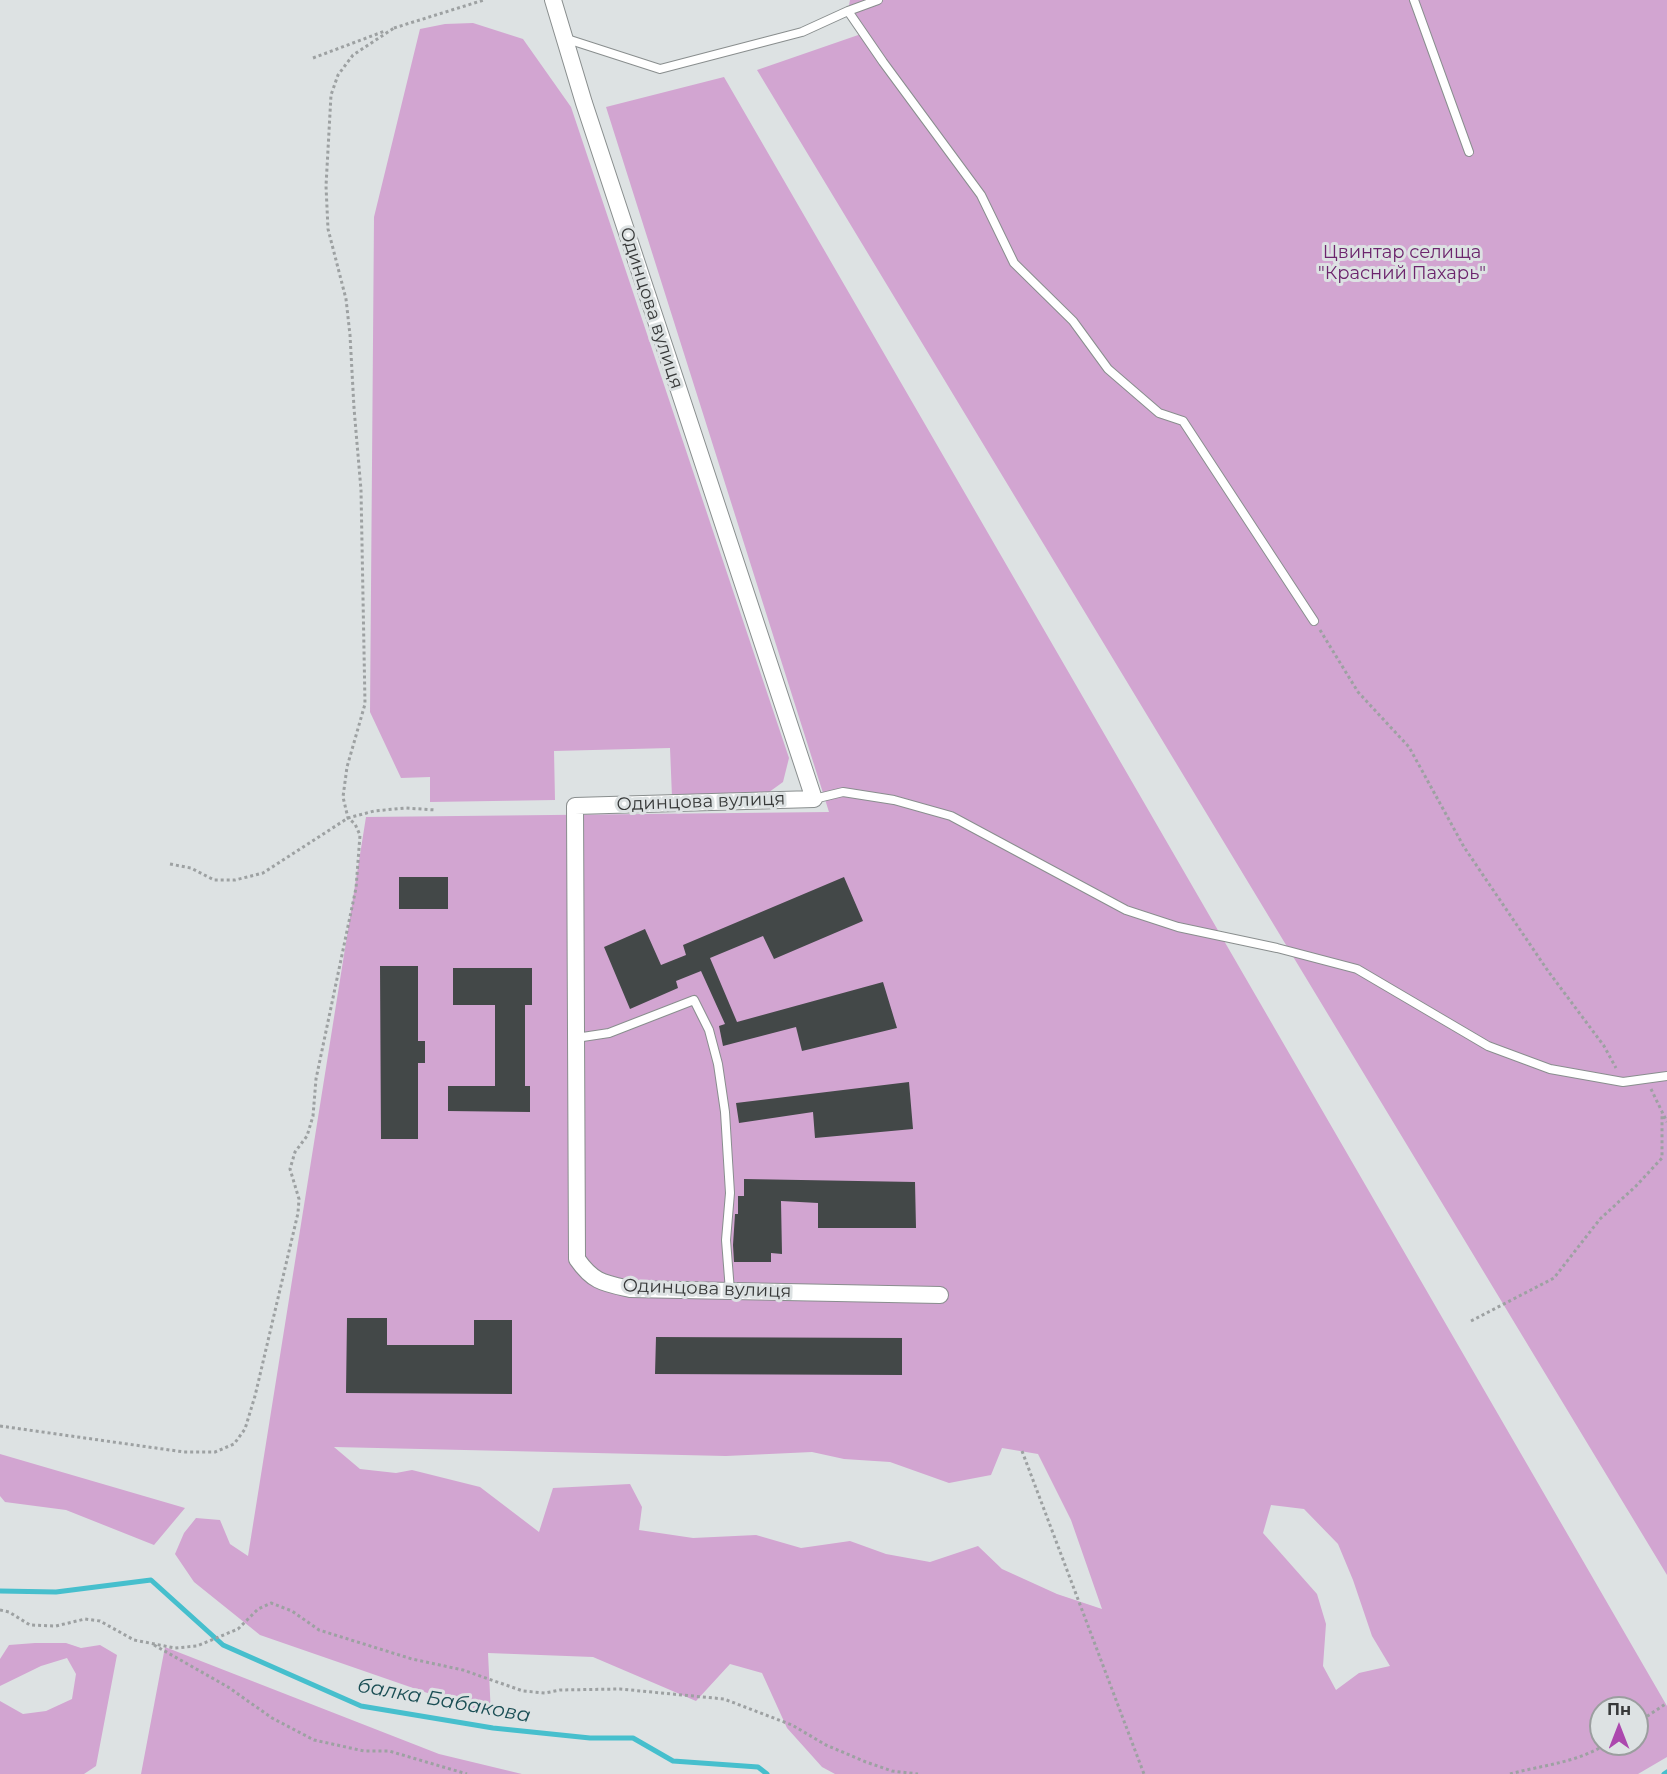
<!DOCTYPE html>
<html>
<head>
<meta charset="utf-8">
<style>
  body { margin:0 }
  #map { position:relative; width:1667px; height:1774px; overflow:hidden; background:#dde2e3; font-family:Montserrat,sans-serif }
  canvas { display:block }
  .north { position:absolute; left:1589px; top:1696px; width:60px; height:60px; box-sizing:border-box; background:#dde2e3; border:2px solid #9b9e9f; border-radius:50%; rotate:0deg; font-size:16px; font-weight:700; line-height:24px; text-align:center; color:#373939 }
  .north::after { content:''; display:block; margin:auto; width:21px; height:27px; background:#ac48ae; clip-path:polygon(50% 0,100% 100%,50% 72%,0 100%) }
</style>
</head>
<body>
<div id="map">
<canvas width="1667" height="1774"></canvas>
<div class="north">Пн</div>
</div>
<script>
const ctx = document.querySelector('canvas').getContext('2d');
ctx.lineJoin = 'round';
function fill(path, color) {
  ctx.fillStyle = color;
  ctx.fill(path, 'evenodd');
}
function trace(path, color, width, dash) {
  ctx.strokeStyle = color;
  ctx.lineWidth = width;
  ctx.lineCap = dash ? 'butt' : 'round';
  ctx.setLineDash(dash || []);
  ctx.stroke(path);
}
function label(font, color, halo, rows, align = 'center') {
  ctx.font = font + ' Montserrat,sans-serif';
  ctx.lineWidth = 6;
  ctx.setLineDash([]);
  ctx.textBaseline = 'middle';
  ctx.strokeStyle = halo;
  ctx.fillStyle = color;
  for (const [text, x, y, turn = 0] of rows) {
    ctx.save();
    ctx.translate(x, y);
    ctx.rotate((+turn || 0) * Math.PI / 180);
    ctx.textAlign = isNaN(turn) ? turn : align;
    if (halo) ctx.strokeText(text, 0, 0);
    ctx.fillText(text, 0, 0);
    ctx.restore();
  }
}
const green = new Path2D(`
  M 850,0 L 1667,0 L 1667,1575 L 757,70 L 864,33 L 848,11 Z
  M 473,23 L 523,39 L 571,107 L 789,758 L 783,782 L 765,795 L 672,797 L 670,748 L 554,751 L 555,800 L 430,802 L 430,777 L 401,778 L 370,712 L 374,217 L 420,29 L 445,24 Z
  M 724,77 L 1667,1706 L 1667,1757 L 1638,1774 L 835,1774 L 822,1767 L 787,1728 L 762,1673 L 730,1664 L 696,1701 L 593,1657 L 488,1653 L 491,1715 L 260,1635 L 194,1582 L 175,1554 L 184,1533 L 196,1518 L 220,1520 L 230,1544 L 248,1556 L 366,817 L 829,812 L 606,107 ZM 334,1447 L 726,1456 L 812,1452 L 844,1459 L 890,1462 L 949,1483 L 991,1475 L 1002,1448 L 1038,1454 L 1071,1520 L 1102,1609 L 1057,1594 L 1002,1569 L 978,1546 L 930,1562 L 886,1554 L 850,1541 L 801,1548 L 756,1535 L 693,1538 L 639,1530 L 642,1507 L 630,1484 L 553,1488 L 539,1532 L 480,1487 L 412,1470 L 396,1473 L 360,1469 ZM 1271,1505 L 1304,1509 L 1338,1544 L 1353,1580 L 1372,1636 L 1390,1666 L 1359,1673 L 1336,1690 L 1323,1666 L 1326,1624 L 1317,1594 L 1263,1533 ZM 1601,1708 L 1637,1708 L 1637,1744 L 1601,1744 Z
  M 0,1454 L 185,1508 L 154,1545 L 66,1510 L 5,1502 L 0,1496 Z
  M 35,1643 L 66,1643 L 81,1648 L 100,1645 L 117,1655 L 96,1766 L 84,1774 L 0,1774 L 0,1701 L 23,1714 L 46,1711 L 72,1699 L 76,1674 L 67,1658 L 41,1666 L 0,1686 L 0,1659 L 9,1645 Z
  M 165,1647 L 439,1754 L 522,1774 L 141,1774 Z`);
const stream = new Path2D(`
  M 0,1591 L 56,1592 L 151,1580 L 223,1645 L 361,1706 L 493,1728 L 590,1738 L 633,1738 L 673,1761 L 758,1767 L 767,1774
  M 1664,1774 L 1667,1772`);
const building = new Path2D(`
  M 399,877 L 448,877 L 448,909 L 399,909 Z
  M 844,877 L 863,921 L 774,959 L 763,936 L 710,958 L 737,1022 L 883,982 L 897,1028 L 802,1051 L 796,1027 L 723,1046 L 719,1026 L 725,1024 L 701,971 L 676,981 L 678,988 L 630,1009 L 604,947 L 645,929 L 661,965 L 686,955 L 683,945 Z
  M 380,966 L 418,966 L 418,1041 L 425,1041 L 425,1063 L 418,1063 L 418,1139 L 381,1139 Z
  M 453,968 L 532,968 L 532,1005 L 525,1005 L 525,1086 L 530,1086 L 530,1112 L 448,1111 L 448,1086 L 495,1086 L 495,1005 L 453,1005 Z
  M 909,1082 L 913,1129 L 815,1138 L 813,1112 L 739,1123 L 736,1103 Z
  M 744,1179 L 915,1182 L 916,1228 L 818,1228 L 818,1203 L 781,1201 L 782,1254 L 771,1253 L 771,1262 L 734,1262 L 733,1245 L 735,1214 L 738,1214 L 738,1196 L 744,1196 Z
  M 347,1318 L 387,1318 L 387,1345 L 474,1345 L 474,1320 L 512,1320 L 512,1394 L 346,1393 Z
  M 656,1337 L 902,1338 L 902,1375 L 655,1374 Z`);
const path = new Path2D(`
  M 394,28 L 484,0
  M 313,58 L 385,31
  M 1320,630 L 1358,692 L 1409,747 L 1464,847 L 1548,971 L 1604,1046 L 1616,1068
  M 170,864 L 191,868 L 214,880 L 235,880 L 263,873 L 348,818 L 374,811 L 405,808 L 436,810
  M 1651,1089 L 1667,1122
  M 1471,1321 L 1554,1278 L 1600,1219 L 1636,1186 L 1662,1158 L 1662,1113
  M 0,1426 L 184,1452 L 215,1452 L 234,1444 L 245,1429 L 255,1396 L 298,1213 L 299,1199 L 290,1169 L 295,1152 L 307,1136 L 313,1116 L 316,1079 L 356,888 L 360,835 L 355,824 L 348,818 L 343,797 L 347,767 L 365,704 L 361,490 L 354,408 L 350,335 L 346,299 L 328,229 L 326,186 L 331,95 L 338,75 L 353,55 L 394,28
  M 1022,1451 L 1144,1774
  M 0,1610 L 9,1612 L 30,1625 L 56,1626 L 85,1619 L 100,1621 L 134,1640 L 175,1648 L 197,1646 L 238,1629 L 258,1609 L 271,1603 L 292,1611 L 319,1630 L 412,1659 L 463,1670 L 523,1691 L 545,1693 L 560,1690 L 620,1689 L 724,1699 L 792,1725 L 826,1745 L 866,1762 L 892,1771 L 918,1774
  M 154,1645 L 228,1687 L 272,1718 L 314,1740 L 364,1751 L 389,1751 L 467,1774
  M 1637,1723 L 1667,1703
  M 1510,1774 C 1542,1765 1577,1763 1606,1744`);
const lane = new Path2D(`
  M 1414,0 L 1469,152
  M 848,11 L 883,62 L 981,195 L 1014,263 L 1073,321 L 1108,369 L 1159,413 L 1183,421 L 1314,621
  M 564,38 L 660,69 L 802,32 L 848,11 L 878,0
  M 814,799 L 843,792 L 894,800 L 951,816 L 1126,910 L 1178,927 L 1277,948 L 1357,969 L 1488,1046 L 1550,1069 L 1623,1082 L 1667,1076
  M 576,1038 L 609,1033 L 694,1000 L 709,1030 L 718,1064 L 725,1112 L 730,1193 L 726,1240 L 730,1291`);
const street = new Path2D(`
  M 553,0 L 584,103 L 814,799 L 575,806 L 577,1259 C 593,1282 603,1283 630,1289 L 940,1295`);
const parkNames = [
  ["Цвинтар селища",1402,253],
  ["\"Красний Пахарь\"",1402,274]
];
const streetNames = [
  ["Одинцова вулиця",651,308,72],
  ["Одинцова вулиця",701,802,-2],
  ["Одинцова вулиця",707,1289,2]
];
const waterNames = [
  ["балка Бабакова",444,1701,10]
];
fill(green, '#d2a5d1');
trace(stream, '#46bfcd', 5);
fill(building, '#434848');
trace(lane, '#898e8e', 10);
trace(street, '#898e8e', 18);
trace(path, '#9da1a2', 3, [3, 3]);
trace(lane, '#fff', 8);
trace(street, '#fff', 16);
label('18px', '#6c256d', '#dde2e3', parkNames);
label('18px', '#373939', '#dde2e3', streetNames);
label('italic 20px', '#1a4e54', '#dde2e3', waterNames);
</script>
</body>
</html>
